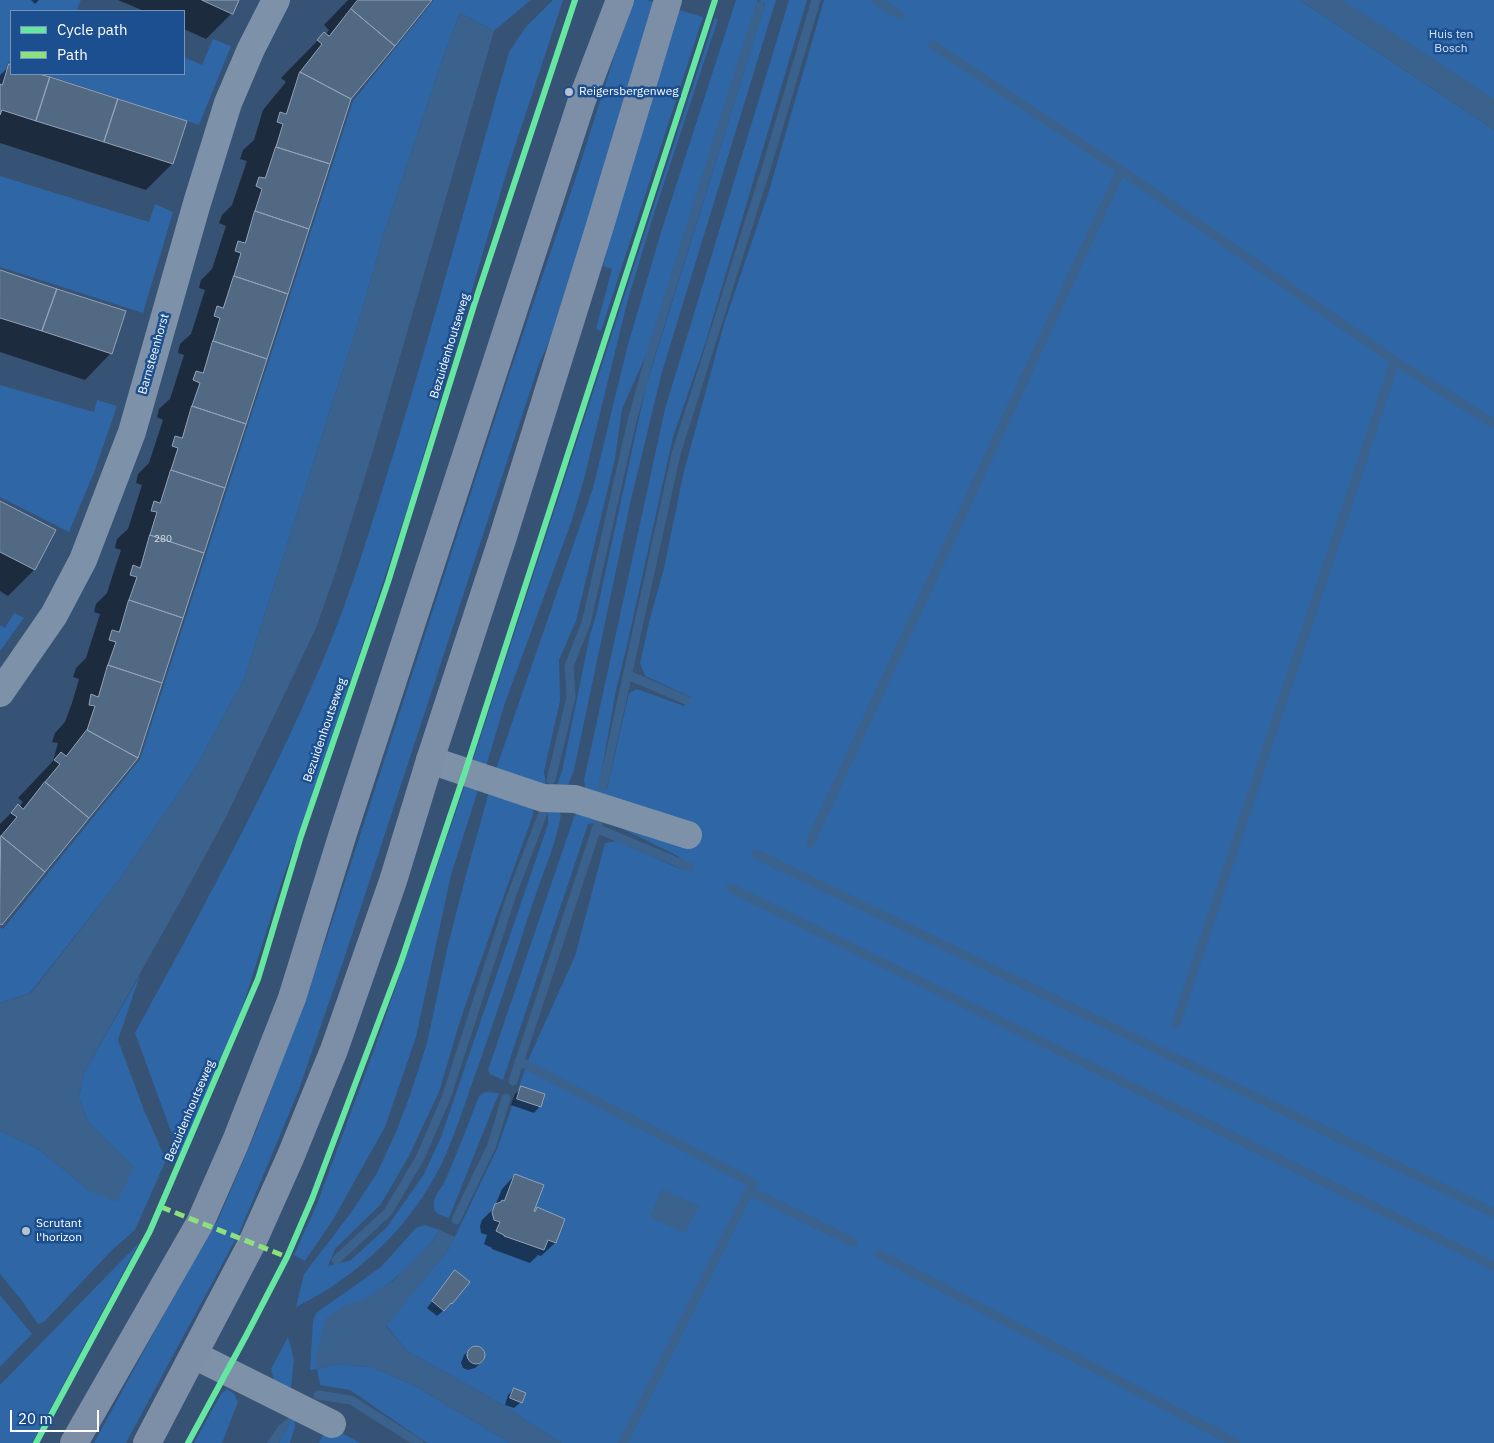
<!DOCTYPE html>
<html>
<head>
<meta charset="utf-8">
<style>
  body { margin:0 }
  #map { position:relative; width:1494px; height:1443px; overflow:hidden; background:#365274; font-family:"IBM Plex Sans",sans-serif }
  canvas { display:block }
  .legend { position:absolute; left:10px; top:10px; width:175px; height:65px; box-sizing:border-box; background:#1b4f8f; border:1px solid #7695bc; margin:0; padding:6px 9px; list-style:none; font-size:15px; color:#fff }
  .legend li { display:flex; align-items:center; gap:10px; height:25px }
  .legend b { width:25px; border:1px solid #7695bc }
  .scale { position:absolute; left:10px; top:1410px; width:89px; height:22px; box-sizing:border-box; border:2px solid #fff; border-top:0; padding-left:6px; font-size:15px; line-height:18px; white-space:nowrap; color:#fff; -webkit-text-stroke:4px #1b4f8f; paint-order:stroke }
</style>
</head>
<body>
<div id="map">
<canvas width="1494" height="1443"></canvas>
<ul class="legend">
<li><b style="height:6px;background:#66e7a1"></b>Cycle path</li>
<li><b style="height:6px;background:#8de07e"></b>Path</li>
</ul>
<div class="scale">20 m</div>
</div>
<script>
const ctx = document.querySelector('canvas').getContext('2d');
ctx.lineJoin = 'round';
function fill(path, color) {
  ctx.fillStyle = color;
  ctx.fill(path, 'evenodd');
}
function trace(path, color, width, dash) {
  ctx.strokeStyle = color;
  ctx.lineWidth = width;
  ctx.lineCap = dash ? 'butt' : 'round';
  ctx.setLineDash(dash || []);
  ctx.stroke(path);
}
function label(font, color, halo, rows, align = 'center') {
  ctx.font = font + ' "IBM Plex Sans",sans-serif';
  ctx.lineWidth = 5;
  ctx.setLineDash([]);
  ctx.textBaseline = 'middle';
  ctx.strokeStyle = halo;
  ctx.fillStyle = color;
  for (const [text, x, y, turn = 0] of rows) {
    ctx.save();
    ctx.translate(x, y);
    ctx.rotate((+turn || 0) * Math.PI / 180);
    ctx.textAlign = isNaN(turn) ? turn : align;
    if (halo) ctx.strokeText(text, 0, 0);
    ctx.fillText(text, 0, 0);
    ctx.restore();
  }
}
const green = new Path2D(`
  M 0,0 L 81,0 L 77,9 L 81,11 L 11,11 L 11,63 L 8,62 L 1,83 L 0,82 Z
  M 434,0 L 531,0 L 494,31 L 460,13 L 448,43 L 384,233 L 361,314 L 244,679 L 193,772 L 116,884 L 30,993 L 0,1003 L 0,927 L 3,929 L 140,759 L 353,101 Z
  M 553,0 L 563,0 L 507,171 L 411,497 L 324,761 L 281,884 L 243,1006 L 218,1071 L 180,1156 L 135,1033 C 201,912 267,791 321,665 C 351,595 372,522 395,449 C 435,318 471,185 509,52 L 525,28 Z
  M 632,0 L 647,0 L 657,3 L 582,266 L 539,364 L 343,962 L 298,1092 L 240,1231 L 126,1443 L 94,1443 L 171,1301 L 218,1220 L 256,1131 L 327,937 L 511,369 L 576,177 Z
  M 736,0 L 776,0 L 662,372 L 630,504 L 574,770 L 567,788 L 562,792 L 494,775 L 593,488 L 627,348 L 661,232 ZM 758,0 L 765,4 L 646,386 L 596,615 L 590,635 L 562,771 L 557,785 L 546,784 L 544,772 L 560,701 L 559,660 L 576,621 L 615,459 L 622,409 L 647,353 Z
  M 789,0 L 807,0 L 705,344 L 673,437 L 628,641 L 616,690 L 599,786 L 607,789 L 629,693 L 637,689 L 684,706 L 691,697 L 645,676 L 640,663 L 650,618 L 664,568 L 683,475 L 724,324 L 769,191 L 824,0 L 1300,0 L 1494,130 L 1494,1443 L 561,1443 L 493,1399 L 407,1351 L 386,1325 L 449,1249 L 497,1149 L 529,1058 L 575,956 L 605,843 L 617,841 L 676,867 L 691,871 L 693,868 L 676,855 L 609,822 L 599,822 L 588,824 L 503,1080 L 490,1074 L 488,1070 L 574,817 C 585,806 587,795 584,780 L 665,409 ZM 521,1086 L 545,1094 L 541,1107 L 517,1099 ZM 515,1174 L 543,1185 L 534,1211 L 535,1212 L 537,1208 L 565,1219 L 556,1243 L 548,1240 L 544,1250 L 504,1236 L 504,1235 L 496,1231 L 500,1222 L 496,1205 L 502,1200 L 504,1201 ZM 455,1270 L 470,1282 L 452,1303 L 451,1303 L 444,1311 L 432,1301 ZM 476,1345 L 482,1348 L 485,1356 L 483,1362 L 474,1365 L 469,1361 L 467,1356 L 470,1348 Z
  M 1309,0 L 1494,0 L 1494,120 Z
  M 672,8 L 703,17 L 601,331 L 596,329 L 612,269 L 603,266 L 639,124 Z
  M 715,18 L 718,19 L 651,223 L 627,303 L 584,479 L 572,520 L 505,703 L 485,770 L 471,766 Z
  M 213,39 L 231,46 L 199,125 L 44,74 L 184,74 L 184,57 L 202,65 Z
  M 0,176 L 149,222 L 155,204 L 173,212 L 143,313 L 0,267 Z
  M 0,385 L 94,412 L 97,400 L 117,406 L 95,470 L 69,532 L 0,497 Z
  M 14,613 L 24,618 L 0,651 L 0,625 L 5,628 Z
  M 467,779 L 480,784 L 451,875 L 416,1037 L 385,1127 L 334,1218 L 305,1261 L 294,1255 L 317,1204 L 375,1047 Z
  M 490,788 L 556,808 L 561,815 C 556,843 546,865 537,891 C 530,911 523,932 517,952 C 503,994 489,1036 474,1078 C 464,1106 455,1135 442,1163 C 412,1225 358,1277 296,1307 L 304,1274 L 350,1214 L 377,1173 L 396,1132 L 410,1095 L 427,1043 L 448,945 L 467,871 ZM 534,805 L 544,807 L 548,814 L 548,824 L 441,1137 L 424,1174 L 387,1227 L 351,1260 L 328,1266 L 335,1249 L 381,1204 L 409,1156 L 439,1092 L 461,1018 L 494,923 L 533,815 Z
  M 140,975 L 118,1040 L 144,1110 L 166,1160 L 135,1230 L 112,1250 L 45,1321 L 38,1324 L 22,1301 L 0,1274 L 0,1131 L 37,1148 L 90,1191 L 134,1167 L 88,1122 L 79,1097 L 84,1073 Z
  M 485,1092 L 499,1093 L 449,1218 C 442,1215 435,1215 434,1207 C 432,1198 440,1190 444,1183 C 457,1154 468,1125 479,1096 Z
  M 425,1225 L 440,1230 C 425,1254 390,1286 364,1300 C 359,1303 351,1304 345,1305 L 317,1369 L 338,1364 L 372,1367 L 415,1386 L 510,1443 L 427,1443 L 350,1390 L 320,1385 L 317,1369 L 310,1370 L 313,1321 L 316,1313 L 381,1267 L 416,1228 Z
  M 139,1243 L 32,1443 L 0,1443 L 0,1385 Z
  M 0,1295 L 32,1334 L 0,1367 Z
  M 288,1337 L 294,1359 L 291,1388 L 274,1380 L 271,1369 Z
  M 227,1389 L 234,1394 L 238,1402 L 222,1443 L 194,1443 L 221,1394 Z
  M 294,1414 L 295,1427 L 290,1443 L 279,1443 Z
  M 328,1425 L 360,1443 L 319,1443 Z`);
const water = new Path2D(`
  M 1300,0 L 1343,0 L 1494,99 L 1494,130 Z
  M 460,13 L 494,31 L 372,454 L 336,571 L 316,628 L 226,817 L 179,904 L 84,1073 L 79,1097 L 88,1122 L 134,1167 L 117,1202 L 90,1191 L 37,1148 L 0,1131 L 0,1003 L 31,993 L 116,884 L 193,772 L 244,679 L 361,314 L 384,233 L 448,43 Z
  M 662,1189 L 699,1206 L 685,1233 L 650,1217 Z
  M 440,1230 L 455,1237 L 449,1249 L 386,1326 L 407,1351 L 493,1399 L 561,1443 L 510,1443 L 415,1386 L 372,1367 L 338,1364 L 317,1369 L 315,1360 L 326,1318 L 345,1305 L 363,1300 L 394,1280 L 432,1242 Z
  M 294,1414 L 279,1443 L 267,1443 L 278,1426 Z`);
const shadow = new Path2D(`
  M 31,0 L 39,0 L 35,4 Z
  M 118,0 L 237,0 L 232,13 L 206,39 L 184,29 L 184,11 L 144,11 Z
  M 348,0 L 430,0 L 350,99 L 137,757 L 0,925 L 0,824 L 18,806 L 19,807 L 23,802 L 18,798 L 53,761 L 58,743 L 52,742 L 55,733 L 65,722 L 72,703 L 79,679 L 73,677 L 76,668 L 86,658 L 100,614 L 94,612 L 96,604 L 107,593 L 113,574 L 121,550 L 115,548 L 117,539 L 128,529 L 142,485 L 136,483 L 138,474 L 149,463 L 163,420 L 157,417 L 159,409 L 170,399 L 184,355 L 178,353 L 180,344 L 191,334 L 205,290 L 199,288 L 201,280 L 212,269 L 226,226 L 219,223 L 222,215 L 232,205 L 247,161 L 240,159 L 243,150 L 254,140 L 263,110 L 286,82 L 281,78 L 324,34 L 325,35 L 329,30 L 324,25 Z
  M 10,66 L 11,66 L 11,74 L 35,74 L 185,122 L 172,164 L 146,190 L 0,143 L 0,75 Z
  M 0,271 L 111,353 L 85,380 L 0,352 Z
  M 0,502 L 34,570 L 8,596 L 0,591 Z
  M 521,1088 L 540,1106 L 534,1113 L 511,1105 L 515,1094 Z
  M 515,1175 L 531,1215 L 537,1209 L 564,1219 L 555,1243 L 541,1256 L 538,1255 L 530,1263 L 492,1249 L 492,1248 L 484,1244 L 487,1235 L 481,1233 L 480,1226 L 482,1220 L 494,1208 L 502,1189 Z
  M 455,1272 L 445,1309 L 437,1316 L 427,1308 Z
  M 476,1347 L 481,1349 L 484,1353 L 482,1361 L 475,1368 L 468,1370 L 463,1368 L 461,1363 L 464,1355 L 471,1349 Z
  M 514,1389 L 521,1402 L 514,1408 L 505,1405 L 508,1395 Z`);
const stream = new Path2D(`
  M 876,0 L 899,15
  M 933,45 L 1121,170 L 1395,361 L 1494,424
  M 628,675 L 686,700
  M 551,780 L 571,697 L 569,666 L 586,623 L 632,421 L 648,363 L 760,6
  M 603,786 L 676,454 L 766,169 L 816,0
  M 596,828 L 689,867
  M 810,843 L 1121,170
  M 756,854 L 1494,1213
  M 731,888 L 1494,1266
  M 1176,1024 L 1395,361
  M 519,1061 L 753,1183 L 623,1443
  M 513,1081 L 598,824
  M 750,1191 L 853,1242
  M 456,1220 L 492,1145 L 506,1098
  M 879,1254 L 1236,1443
  M 336,1260 L 388,1212 L 420,1158 L 446,1098 L 511,897 L 544,810
  M 318,1395 L 351,1400 L 419,1443`);
const building = new Path2D(`
  M 202,0 L 239,0 L 233,14 Z
  M 358,0 L 432,0 L 395,46 L 351,9 Z
  M 351,9 L 395,46 L 351,99 L 300,72 L 322,44 L 317,40 L 324,32 L 329,36 Z
  M 9,64 L 11,65 L 11,74 L 39,74 L 50,77 L 36,121 L 2,110 L 0,115 L 0,84 L 2,85 Z
  M 300,72 L 351,99 L 330,164 L 276,147 L 283,124 L 277,122 L 280,112 L 286,114 Z
  M 50,77 L 118,99 L 104,142 L 36,121 Z
  M 118,99 L 187,121 L 173,164 L 104,142 Z
  M 276,147 L 330,164 L 309,229 L 255,211 L 262,189 L 256,186 L 259,177 L 265,178 Z
  M 255,211 L 309,229 L 288,294 L 234,276 L 241,253 L 235,251 L 238,241 L 245,243 Z
  M 0,270 L 57,289 L 42,331 L 0,318 Z
  M 234,276 L 288,294 L 267,359 L 213,341 L 220,318 L 214,316 L 217,306 L 223,308 Z
  M 57,289 L 126,311 L 112,354 L 42,331 Z
  M 213,341 L 267,359 L 246,424 L 192,406 L 200,383 L 193,380 L 196,371 L 203,373 Z
  M 192,406 L 246,424 L 225,488 L 171,470 L 178,448 L 172,446 L 175,436 L 182,438 Z
  M 171,470 L 225,488 L 204,553 L 150,535 L 157,512 L 151,511 L 154,501 L 160,503 Z
  M 0,501 L 56,530 L 35,570 L 0,552 Z
  M 150,535 L 204,553 L 183,618 L 129,600 L 137,577 L 130,575 L 133,565 L 140,568 Z
  M 129,600 L 183,618 L 162,683 L 108,665 L 116,642 L 109,640 L 112,630 L 119,632 Z
  M 108,665 L 162,683 L 138,758 L 87,730 L 95,706 L 89,705 L 91,694 L 98,697 Z
  M 87,730 L 138,758 L 89,818 L 45,782 L 60,764 L 54,760 L 61,752 L 66,756 Z
  M 45,782 L 89,818 L 45,872 L 1,836 L 17,817 L 11,813 L 18,804 L 23,809 Z
  M 1,836 L 45,872 L 2,925 L 0,924 Z
  M 521,1086 L 545,1094 L 541,1107 L 517,1099 Z
  M 515,1174 L 544,1185 L 534,1211 L 535,1212 L 537,1207 L 565,1219 L 556,1243 L 548,1240 L 544,1250 L 504,1236 L 504,1235 L 496,1231 L 500,1222 L 494,1220 L 492,1212 L 495,1204 L 501,1202 L 502,1200 L 504,1201 Z
  M 455,1270 L 470,1282 L 452,1304 L 451,1303 L 444,1311 L 432,1301 Z
  M467 1355a9 9 0 1 1 18 0a9 9 0 1 1-18 0Z
  M 514,1388 L 526,1393 L 522,1403 L 510,1398 Z`);
const minor = new Path2D(`
  M 0,693 L 54,615 L 83,560 L 132,432 L 197,203 L 228,103 L 251,49 L 276,0
  M 430,760 L 543,798 L 575,799 L 688,835
  M 194,1355 L 332,1424`);
const major = new Path2D(`
  M 74,1443 L 200,1223 L 236,1141 L 292,998 L 344,830 L 582,100 L 620,0
  M 147,1443 L 252,1243 L 290,1158 L 334,1050 L 393,881 L 430,760 L 502,540 L 599,229 L 668,0`);
const quiet = new Path2D(`
  M 161,1207 L 287,1257`);
const cycleway = new Path2D(`
  M 36,1443 L 150,1231 L 258,979 L 301,836 L 388,582 L 475,302 L 575,0
  M 188,1443 L 246,1336 L 287,1257 L 312,1199 L 401,962 L 465,772 L 715,0`);
const markers = [
  [569,92,5,"#b9c2ce"],
  [26,1231,5,"#b9c2ce"]
];
const numberNames = [
  ["280",163,539]
];
const parkNames = [
  ["Huis ten",1451,35],
  ["Bosch",1451,49]
];
const poiNames = [
  ["Reigersbergenweg",579,92],
  ["Scrutant",36,1224],
  ["l'horizon",36,1238]
];
const streetNames = [
  ["Bezuidenhoutseweg",450,346,-73],
  ["Barnsteenhorst",154,354,-74],
  ["Bezuidenhoutseweg",325,730,-71],
  ["Bezuidenhoutseweg",190,1111,-67]
];
fill(green, '#2f66a5');
fill(water, '#3b618d');
fill(shadow, '#0007');
trace(stream, '#3b618d', 9);
fill(building, '#526984');
trace(building, '#92a2b6', 1);
trace(minor, '#7d92a8', 28);
trace(major, '#7d8ea7', 28);
trace(quiet, '#8de07e', 5, [10, 5]);
trace(cycleway, '#66e7a1', 6);
for (const [x, y, r, color] of markers) {
  const dot = new Path2D();
  dot.arc(x, y, r, 0, 2 * Math.PI);
  ctx.fillStyle = color;
  ctx.fill(dot);
  trace(dot, '#1b4f8f', 2);
}
label('10px', '#d4dae0', null, numberNames);
label('12px', '#cfe3fa', '#1b4f8f', parkNames);
label('12px', '#fff', '#1b4f8f', poiNames, 'left');
label('12px', '#fff', '#1b4f8f', streetNames);
</script>
</body>
</html>
